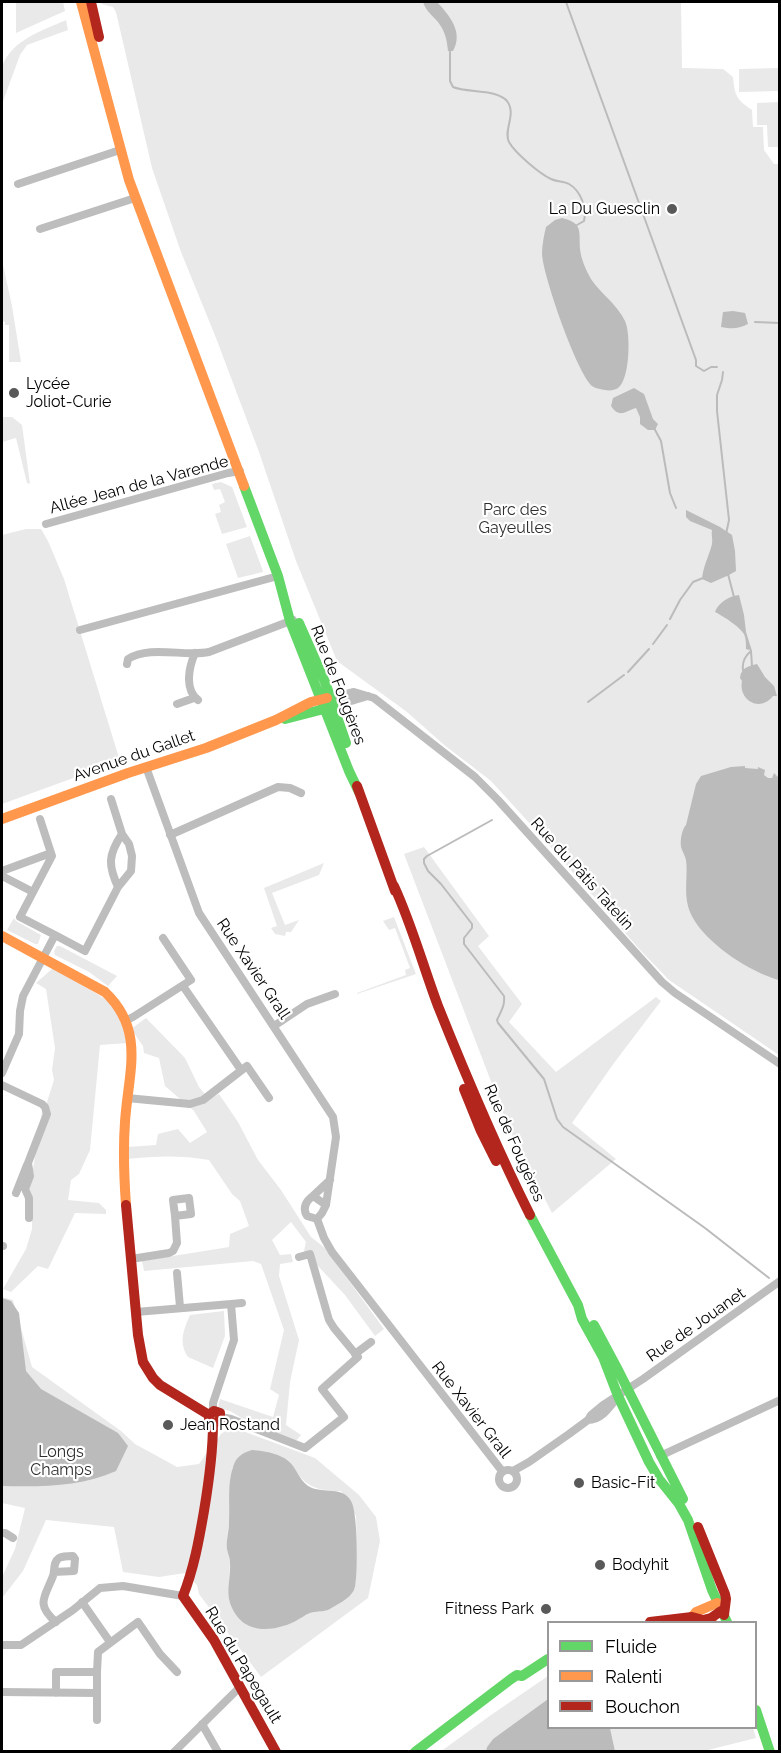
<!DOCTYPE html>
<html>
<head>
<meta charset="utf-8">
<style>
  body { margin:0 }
  #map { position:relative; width:781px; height:1753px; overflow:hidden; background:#fff; font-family:Raleway,sans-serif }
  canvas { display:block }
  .frame { position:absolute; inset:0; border:3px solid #000; pointer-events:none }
  .legend { position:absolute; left:547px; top:1621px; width:210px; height:108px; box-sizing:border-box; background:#fff; border:2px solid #999; margin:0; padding:8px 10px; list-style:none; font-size:18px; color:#000 }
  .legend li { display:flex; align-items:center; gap:12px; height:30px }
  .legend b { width:30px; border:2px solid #999 }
</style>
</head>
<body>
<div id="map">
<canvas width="781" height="1753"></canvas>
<div class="frame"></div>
<ul class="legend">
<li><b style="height:8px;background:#63d668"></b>Fluide</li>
<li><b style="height:8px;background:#ff974d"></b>Ralenti</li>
<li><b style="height:8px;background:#b3261e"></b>Bouchon</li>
</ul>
</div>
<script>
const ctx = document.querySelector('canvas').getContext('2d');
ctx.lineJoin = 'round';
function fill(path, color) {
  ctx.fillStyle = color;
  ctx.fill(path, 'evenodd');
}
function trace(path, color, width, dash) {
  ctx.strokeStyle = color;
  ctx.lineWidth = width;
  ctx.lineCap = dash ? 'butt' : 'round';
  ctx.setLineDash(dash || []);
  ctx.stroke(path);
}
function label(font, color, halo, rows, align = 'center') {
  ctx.font = font + ' Raleway,sans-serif';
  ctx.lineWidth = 4.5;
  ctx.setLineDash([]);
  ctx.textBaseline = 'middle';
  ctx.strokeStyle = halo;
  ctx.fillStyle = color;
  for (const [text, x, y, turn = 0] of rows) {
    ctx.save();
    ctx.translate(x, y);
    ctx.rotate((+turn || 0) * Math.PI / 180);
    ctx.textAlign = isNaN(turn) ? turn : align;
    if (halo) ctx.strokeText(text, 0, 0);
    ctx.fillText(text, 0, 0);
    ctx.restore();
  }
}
const green = new Path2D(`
  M 16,2 L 63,2 L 65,11 L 16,33 Z
  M 101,2 L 681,2 L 682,68 L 723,69 L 733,77 C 735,96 736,99 752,110 L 753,127 L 763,127 L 764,150 L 774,164 L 780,164 L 779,1055 L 669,980 L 640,950 L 543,838 L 491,781 L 443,744 L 407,712 L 337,661 L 296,561 L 259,452 L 216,338 L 181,252 L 152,168 L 116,12 L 113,7 L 101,4 Z
  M 66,20 L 68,30 L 27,45 L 20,55 L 2,104 C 1,94 0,74 2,66 C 13,39 42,31 66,20 Z
  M 779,68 L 779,91 L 739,92 L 739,69 Z
  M 779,102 L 779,147 L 768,147 L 767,125 L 757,125 L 757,103 Z
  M 2,260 L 12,306 L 21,362 L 9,362 L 9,325 L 5,325 L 5,322 L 2,321 Z
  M 2,417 L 12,417 L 22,425 L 30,484 L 27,483 L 16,438 L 2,442 Z
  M 221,482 L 232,487 L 247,527 L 222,534 L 215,514 L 221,512 L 219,505 L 225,502 L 220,489 L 214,490 L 212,484 Z
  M 26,529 L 41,529 L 48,541 L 64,579 L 120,761 L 2,804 L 2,535 Z
  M 250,536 L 263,571 L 263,572 L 238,578 L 226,544 Z
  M 424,847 L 489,936 L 478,946 L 522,1004 L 509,1022 L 556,1072 L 656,997 L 661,1001 L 614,1063 L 572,1123 L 616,1159 L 552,1213 L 510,1131 L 404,854 Z
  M 324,863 L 319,875 L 272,893 L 285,925 L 299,920 L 291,932 L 286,932 L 285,936 L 275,934 L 271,928 L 277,926 L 264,888 Z
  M 394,917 L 416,974 L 357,994 L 357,993 L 406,975 L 405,970 L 410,968 L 395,928 L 389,930 L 383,921 Z
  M 14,918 L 16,921 L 41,935 L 38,944 L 35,944 L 7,930 Z
  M 57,946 L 60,946 L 117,976 L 108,986 L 89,972 L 55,955 L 54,951 Z
  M 53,968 L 107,1000 L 121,1017 L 128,1043 L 100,1045 L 90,1150 L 79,1174 L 71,1180 L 68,1200 L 99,1203 L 106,1210 L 106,1214 L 75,1213 L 48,1269 L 38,1266 L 11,1292 L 3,1289 L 26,1249 L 32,1229 L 32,1207 L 25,1205 L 31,1182 L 42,1111 L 47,1102 L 54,1080 L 52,1070 L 55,1048 L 46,989 L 36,983 Z
  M 146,1018 L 185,1058 L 199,1087 L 209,1099 L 219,1094 L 238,1122 L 258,1160 L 281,1190 L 311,1237 L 325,1248 L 384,1329 L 375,1336 L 345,1295 L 304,1251 L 306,1242 L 291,1222 L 272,1240 L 280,1255 L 291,1254 L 293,1262 L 280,1264 L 279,1276 L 299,1340 L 290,1382 L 286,1425 L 301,1435 L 295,1442 L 255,1426 L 230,1411 L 218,1408 L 220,1399 L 273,1417 L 279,1395 L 270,1389 L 284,1330 L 261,1264 L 253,1261 L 144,1271 L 142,1261 L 229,1247 L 230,1234 L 249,1226 L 240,1201 L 232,1194 L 209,1160 C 181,1155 155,1156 127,1159 L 127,1147 L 156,1145 L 158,1134 L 178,1129 L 190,1143 L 207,1132 L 194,1111 L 165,1086 L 159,1058 L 144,1053 L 143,1046 L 131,1029 Z
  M 2,1297 L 13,1300 L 32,1367 L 121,1431 L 135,1444 L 177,1467 L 199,1464 L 221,1434 L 232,1427 L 315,1458 L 359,1495 L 376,1517 L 380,1541 L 368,1598 L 261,1677 L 199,1594 L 197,1585 L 185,1573 L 159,1577 L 123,1572 L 114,1527 L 46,1520 L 23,1571 L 2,1598 L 2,1577 L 15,1549 L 25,1508 L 2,1503 ZM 291,1464 C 304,1486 315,1491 341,1491 L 356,1516 L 357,1553 L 355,1588 L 328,1610 L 310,1613 L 292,1623 L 230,1603 L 229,1587 L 230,1561 L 227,1540 L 229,1522 L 229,1493 L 233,1466 Z
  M 224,1311 L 225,1336 L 213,1368 L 188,1357 C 178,1342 184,1329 190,1315 Z
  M 548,1676 L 548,1699 L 493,1739 L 487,1747 L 486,1751 L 440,1752 L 491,1715 Z
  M 610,1728 L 753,1728 L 756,1738 L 704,1751 L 615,1751 Z`);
const water = new Path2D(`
  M 423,2 L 437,2 C 449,15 464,32 453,51 L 448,51 C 447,40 445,31 438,22 C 432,15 426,11 423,2 Z
  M 562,218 C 583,223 579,231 580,249 C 581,259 586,270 591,279 C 601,294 617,304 625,321 C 631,333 630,380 618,388 C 615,390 610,391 605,390 C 601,389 596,389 592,386 C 577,373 543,276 542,254 C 542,245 544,235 546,227 L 555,220 Z
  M 733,311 L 745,313 L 748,324 C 738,329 732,329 721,327 L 723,312 Z
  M 634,388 L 644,394 L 653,419 L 658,424 L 655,430 L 648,430 L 640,424 L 640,417 L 636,408 C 625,411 620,419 611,406 L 613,398 Z
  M 686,510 L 720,527 L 732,535 L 735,551 L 736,571 L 729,575 L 711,583 L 702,579 C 703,566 709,556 712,544 C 713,538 711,536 712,530 L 690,521 L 686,517 Z
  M 739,595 L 744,615 L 746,632 L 751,648 L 749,650 L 746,649 C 746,644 746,638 744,634 C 740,627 723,616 715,612 C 718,603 729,596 739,595 Z
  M 757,664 L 765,677 L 774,686 L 777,696 L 773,696 C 760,713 738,700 742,681 L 740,678 C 741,668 748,666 757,664 Z
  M 745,766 L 745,768 L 758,769 L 758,767 L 765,770 L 764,775 L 768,778 L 772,778 L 774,773 L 779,778 L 779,980 C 749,972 696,938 688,906 C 684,891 688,875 686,860 C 685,855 682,851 681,847 C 680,840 682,829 686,825 L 696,784 L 701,776 L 731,767 Z
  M 2,1298 L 11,1301 L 19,1313 L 26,1371 L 41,1389 L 118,1433 L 128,1446 L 116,1471 C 81,1487 40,1487 2,1486 Z
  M 252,1450 C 265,1451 285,1454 293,1466 C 298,1473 302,1483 310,1487 C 324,1494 343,1486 351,1501 C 358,1512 358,1573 355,1587 C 353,1594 347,1599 340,1603 C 336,1605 332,1608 328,1610 C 323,1612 316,1611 310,1613 C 305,1615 300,1619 294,1622 C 269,1633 241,1634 230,1603 C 226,1590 231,1576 230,1562 C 230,1558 228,1554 227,1549 C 226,1540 229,1531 229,1522 C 230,1504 227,1485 233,1467 C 236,1457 242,1453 252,1450 Z
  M 548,1699 L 548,1728 L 610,1728 L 615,1751 L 486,1751 L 487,1747 L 493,1739 Z`);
const stream = new Path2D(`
  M 566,2 L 696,360 L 696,366 L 704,371 L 711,367 L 717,367
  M 450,48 L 450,81 L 453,87 C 467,93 497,89 507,101 C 517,114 503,130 509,142 C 515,153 540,174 551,179 C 557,182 564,181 569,184 C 581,191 587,208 584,221 L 577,225
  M 755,322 L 780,323
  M 723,372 L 722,380 L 717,395 L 717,411 L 729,520 L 726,534
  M 654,428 L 661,441 L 670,493 L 676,508
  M 728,574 L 734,597
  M 670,619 L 680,600 L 693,582 L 703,578
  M 653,644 L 667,625
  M 751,651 L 752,666
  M 745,671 L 743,670 C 742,663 745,656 751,651 L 750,648
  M 628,672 L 649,649
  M 588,702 L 624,675
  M 492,820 L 427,856 L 424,859 L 424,863 L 428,871 L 441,884 L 472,924 L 472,928 L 464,938 L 464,944 L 504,996 C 505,1006 501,1011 497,1020 L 498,1023 L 544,1079 L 557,1119 L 563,1127 L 705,1228 L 769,1278`);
const street = new Path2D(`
  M 18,184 L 120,150
  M 40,229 L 135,198
  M 46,524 L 228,473 L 240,471
  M 80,630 L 278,576
  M 195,653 C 189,667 184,689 198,700
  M 127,664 L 128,659 C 150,645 184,657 209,652 L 293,620
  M 330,698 L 354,692 L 374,698 L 475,777 L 498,800 L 662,982 L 675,993 L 780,1064
  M 177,704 L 194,698
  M 331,707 L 368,696
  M 146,767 L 199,913 L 333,1117 L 336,1137 L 326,1205
  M 170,835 L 278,787 L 290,788 L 301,793
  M 51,853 L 52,856 L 20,917 L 55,935
  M 2,871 L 51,853 L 40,819
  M 2,876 L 33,892
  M 118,887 C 108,865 108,855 122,834
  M 183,986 L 241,1070
  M 127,1020 L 133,1017 L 191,980 L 163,938
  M 274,1026 L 307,1004 L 335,994
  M 2,1073 L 19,1034 L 20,1011 L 23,996 L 55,935 L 85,951 L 118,887 L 131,871 L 132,856 L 129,844 L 122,834 L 111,799
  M 2,1085 L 42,1104 L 45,1107 L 47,1114 L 28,1163 L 30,1176 L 25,1189 L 29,1198 L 29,1218
  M 127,1098 L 190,1104 L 203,1100 L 247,1066 L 269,1098
  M 16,1193 L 27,1165
  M 313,1196 L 326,1205 L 322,1213 L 317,1219 L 307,1216 C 302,1208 306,1201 313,1196 Z
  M 313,1196 L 330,1180
  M 317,1219 L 324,1238 L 332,1252 L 502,1471
  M 2,1246 L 3,1246
  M 131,1259 L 169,1253 L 173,1251 L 177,1243 L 175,1216 L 191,1214 L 189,1198 L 173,1200 L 175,1216
  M 177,1273 L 180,1307
  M 231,1304 L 242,1303
  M 136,1312 L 231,1304 L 234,1340 L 213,1403 L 213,1411
  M 355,1354 L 371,1342
  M 221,1417 L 231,1419 L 305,1448 L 344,1417 L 322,1389 L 358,1357 L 334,1328 L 329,1320 L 310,1254 L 299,1257
  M 588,1420 C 601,1420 609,1408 616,1399
  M 660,1456 L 780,1400
  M499 1479a9 9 0 1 1 18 0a9 9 0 1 1-18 0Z
  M 513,1471 L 529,1462 L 569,1434 L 588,1420 L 591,1415 L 603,1405 L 643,1379 L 780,1281
  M 2,1533 L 5,1533 L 13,1538
  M 54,1572 L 74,1571 L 75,1559 L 73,1556 C 69,1556 63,1556 59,1558 C 53,1562 55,1570 53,1576 C 45,1597 35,1604 56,1622
  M 82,1602 L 110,1642
  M 2,1645 L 21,1645 L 73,1610 L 100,1588 L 123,1586 L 183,1596
  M 97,1672 L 98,1652 L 138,1622 L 160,1654 L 177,1672
  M 2,1692 L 97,1693 L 97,1672 L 56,1672 L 56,1693
  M 97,1693 L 97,1720
  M 202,1724 L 218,1752
  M 174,1752 L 240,1687`);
const fast = new Path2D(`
  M 244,486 L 278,576 L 290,621 L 349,771 L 359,792
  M 299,623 L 325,682 L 346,743
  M 285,719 L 324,709
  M 530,1215 L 578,1305 L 582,1319 L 603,1357 L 618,1396 L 649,1462 L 659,1479 L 679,1504 L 688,1520 L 712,1590 L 727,1622
  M 594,1325 L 617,1368 L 683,1499
  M 756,1710 L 770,1752
  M 415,1752 L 511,1679 L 517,1675 L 522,1676 L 548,1659`);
const slow = new Path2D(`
  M 81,2 L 129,180 L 244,486
  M 2,819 L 128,773 L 206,748 L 276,720 L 311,702 L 327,698
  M 2,936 L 105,992 C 146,1031 128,1073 125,1122 C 123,1149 124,1177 126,1205
  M 692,1617 L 696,1612 L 717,1603
  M 707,1620 L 712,1622`);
const jam = new Path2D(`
  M 91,2 L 99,37
  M 357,786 L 395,891
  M 394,886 C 412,925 423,966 438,1006 C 466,1076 496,1147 530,1215
  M 464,1089 L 481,1131 L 496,1161
  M 126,1205 L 138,1335 L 143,1362 L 153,1378 L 160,1385 L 209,1415 L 209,1419 L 213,1423
  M 209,1415 L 214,1411 L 220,1413 L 220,1421 L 213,1423
  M 213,1423 C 213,1453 209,1481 204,1511 C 199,1540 194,1568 183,1596 L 214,1640 L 276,1752
  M 698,1527 L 725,1594 L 726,1599 L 724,1615
  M 650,1622 L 692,1617 L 703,1620 L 711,1618 L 721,1611`);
const markers = [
  [672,209,6,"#595959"],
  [14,393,6,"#595959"],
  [168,1425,6,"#595959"],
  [579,1483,6,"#595959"],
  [600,1565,6,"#595959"],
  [546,1609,6,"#595959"]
];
const poiNames = [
  ["La Du Guesclin",660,209,"right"],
  ["Lycée",26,384],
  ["Joliot-Curie",26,402],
  ["Jean Rostand",180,1425],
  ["Basic-Fit",591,1483],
  ["Bodyhit",612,1565],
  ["Fitness Park",534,1609,"right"]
];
const streetNames = [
  ["Allée Jean de la Varende",139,485,-15],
  ["Rue de Fougères",338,685,69],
  ["Avenue du Gallet",134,756,-19],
  ["Rue du Pâtis Tatelin",582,874,48],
  ["Rue Xavier Grall",253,969,56],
  ["Rue de Fougères",514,1143,66],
  ["Rue de Jouanet",696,1325,-35],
  ["Rue Xavier Grall",471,1410,52],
  ["Rue du Papegault",243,1665,59]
];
const parkNames = [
  ["Parc des",515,510],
  ["Gayeulles",515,528],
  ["Longs",61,1452],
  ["Champs",61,1470]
];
fill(green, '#e9e9e9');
fill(water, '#bbb');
trace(stream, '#bbb', 2);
trace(street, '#bdbdbd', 8);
trace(fast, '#63d668', 10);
trace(slow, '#ff974d', 10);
trace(jam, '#b3261e', 10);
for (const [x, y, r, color] of markers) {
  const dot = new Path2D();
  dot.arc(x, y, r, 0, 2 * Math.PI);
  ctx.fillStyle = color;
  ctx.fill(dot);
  trace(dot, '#fff', 2);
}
label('16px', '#000', '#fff', poiNames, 'left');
label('16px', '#000', '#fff', streetNames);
label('16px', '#2e2e2e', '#fff', parkNames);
</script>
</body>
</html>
